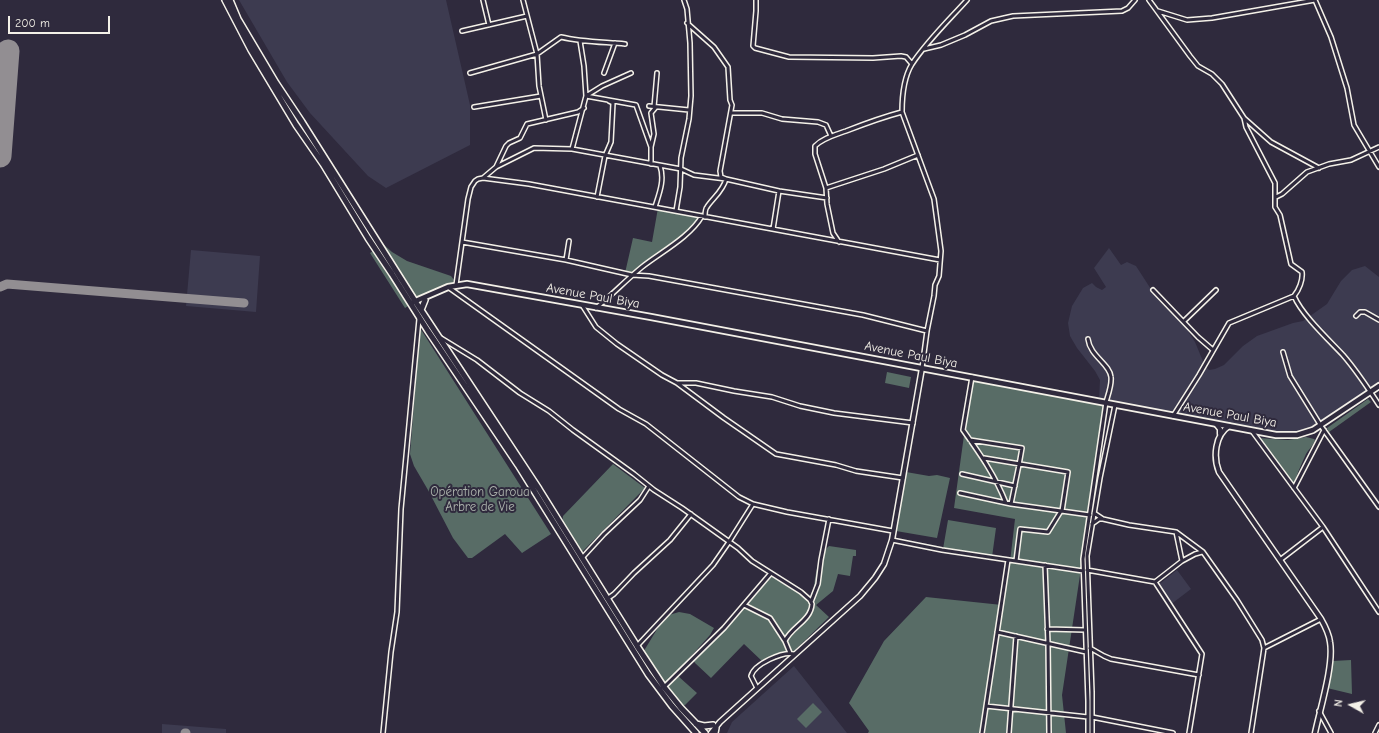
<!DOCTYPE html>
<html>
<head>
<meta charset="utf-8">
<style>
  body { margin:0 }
  #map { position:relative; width:1379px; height:733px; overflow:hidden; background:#2f2a3d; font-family:"Comic Neue",sans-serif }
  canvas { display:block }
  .north { position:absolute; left:1331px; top:685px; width:40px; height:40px; -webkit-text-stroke:3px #2f2a3d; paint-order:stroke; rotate:278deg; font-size:11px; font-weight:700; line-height:16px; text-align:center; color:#f4f1e8 }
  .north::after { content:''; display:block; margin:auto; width:14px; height:18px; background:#f4f1e8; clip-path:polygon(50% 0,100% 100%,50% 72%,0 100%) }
  .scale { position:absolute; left:8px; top:16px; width:102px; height:18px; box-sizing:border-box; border:2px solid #f4f1e8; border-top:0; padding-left:5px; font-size:12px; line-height:14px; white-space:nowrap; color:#f4f1e8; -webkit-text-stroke:3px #2f2a3d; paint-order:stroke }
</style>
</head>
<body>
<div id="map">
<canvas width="1379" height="733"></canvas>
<div class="north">N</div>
<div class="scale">200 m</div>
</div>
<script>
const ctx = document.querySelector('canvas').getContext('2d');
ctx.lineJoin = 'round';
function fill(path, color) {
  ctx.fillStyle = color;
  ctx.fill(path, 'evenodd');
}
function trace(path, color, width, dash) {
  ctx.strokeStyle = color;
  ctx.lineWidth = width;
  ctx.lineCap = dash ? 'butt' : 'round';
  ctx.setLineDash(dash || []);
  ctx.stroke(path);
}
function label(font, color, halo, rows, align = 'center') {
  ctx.font = font + ' "Comic Neue",sans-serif';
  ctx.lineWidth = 4;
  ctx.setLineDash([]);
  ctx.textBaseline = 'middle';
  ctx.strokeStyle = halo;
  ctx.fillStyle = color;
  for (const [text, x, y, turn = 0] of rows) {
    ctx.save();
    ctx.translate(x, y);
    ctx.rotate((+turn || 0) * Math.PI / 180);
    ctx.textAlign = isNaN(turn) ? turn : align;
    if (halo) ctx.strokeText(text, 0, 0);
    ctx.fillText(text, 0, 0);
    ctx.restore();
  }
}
const built = new Path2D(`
  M 239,0 L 446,0 L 470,105 L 470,145 L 386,188 L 368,176 L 310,113 L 287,82 Z
  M 1109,248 L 1121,265 L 1127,262 L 1136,266 L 1158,300 L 1186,328 L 1195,342 L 1205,366 L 1209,370 L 1215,369 L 1224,365 L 1243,346 L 1257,336 L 1293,323 L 1303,321 L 1327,304 L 1341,281 L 1352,270 L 1365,266 L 1379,277 L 1379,386 L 1313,430 L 1287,435 L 1099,401 L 1100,380 L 1095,371 L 1077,348 L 1070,336 L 1068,323 L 1072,306 L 1083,288 L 1092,283 L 1096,287 L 1102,290 L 1106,287 L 1094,268 Z
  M 191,250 L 260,256 L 256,312 L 186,306 Z
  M 1177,570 L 1191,589 L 1170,605 L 1157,586 Z
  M 794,666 L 847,733 L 727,733 L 732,722 Z
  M 162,724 L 226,729 L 226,733 L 162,733 Z`);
const green = new Path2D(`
  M 658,208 L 702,216 L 691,230 L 632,275 L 625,273 L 633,238 L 652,242 Z
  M 383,244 L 392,252 L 407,261 L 451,276 L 454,280 L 452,284 C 433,286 421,299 405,308 L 370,253 Z
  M 420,328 L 551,534 L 522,553 L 505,534 L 472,558 L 468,558 L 453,538 L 428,490 L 414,466 L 410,454 Z
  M 887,372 L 911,377 L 909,388 L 885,383 Z
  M 972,377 L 1106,402 L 1062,695 L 1066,733 L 868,733 L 869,731 L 849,703 L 884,641 L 926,597 L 1002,605 L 1010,562 L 1015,519 L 954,508 Z
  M 1368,399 L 1371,402 L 1329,432 L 1327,428 Z
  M 1306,437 L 1314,439 L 1315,440 C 1313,446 1309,449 1306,454 C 1301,465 1296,476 1293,487 L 1259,438 L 1288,440 Z
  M 613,464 L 645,488 L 579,555 L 562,525 L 563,516 Z
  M 906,472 L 929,476 L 937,475 L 950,478 L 937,538 L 896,531 Z
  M 948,520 L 996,528 L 992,557 L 943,549 Z
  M 829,546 L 856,550 L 856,556 L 853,556 L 850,576 L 838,574 L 833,591 L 816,605 L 829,617 L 789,656 L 784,655 L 763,662 L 744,644 L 711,678 L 695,663 L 692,658 L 744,605 L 770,575 C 783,585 800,590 810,604 L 811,593 L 813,592 C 816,576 816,557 829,546 Z
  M 679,612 L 690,614 L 714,628 L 710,635 L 665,685 L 642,654 L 659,626 L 669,615 Z
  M 1351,660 L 1352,694 L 1327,688 L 1333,661 Z
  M 678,676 L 697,693 L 685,705 L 681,707 L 666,687 Z
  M 813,703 L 822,712 L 806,728 L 797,719 Z`);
const taxiway = new Path2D(`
  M 0,83 L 5,88
  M 0,287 L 7,284 L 244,303
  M 185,733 L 186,733`);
const runway = new Path2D(`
  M 0,156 L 8,51`);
const minor = new Path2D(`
  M 483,0 L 489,25
  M 523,0 L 537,54 L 539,86 L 546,120
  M 756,0 L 756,11 L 753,46 L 755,48 L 789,57 L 873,58 L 901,56 L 906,57 L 912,64
  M 1149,0 L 1190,56 L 1198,66 L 1212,74 L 1222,84 L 1244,118 L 1246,127 L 1275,183 L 1275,207 L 1280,215 L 1291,264 L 1302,272 C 1303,280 1299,290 1294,296 C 1302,315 1329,340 1343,355 C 1356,370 1368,388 1379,405
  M 1315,0 L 1331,37 L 1347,88 L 1354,125 L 1379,167
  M 1158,11 L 1187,20 L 1212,18 L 1315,0
  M 687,23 L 714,47 L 728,67 L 730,100 L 732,105 L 720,171 L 721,177 L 726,179 C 723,191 713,198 707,207 C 705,209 705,214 705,217
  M 462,31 L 527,16
  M 924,49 L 941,45 L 965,35 L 991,21 L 1013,16 L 1122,11 L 1128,8 L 1135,0
  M 470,73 L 537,54 L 561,37 C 582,42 604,42 625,44
  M 604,73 L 615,43
  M 586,96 L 636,105 L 651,147 L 651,164
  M 586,96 L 602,86 L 631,73
  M 649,106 L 689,110
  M 474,107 L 541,96
  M 654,107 L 657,73
  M 731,113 L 762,113 L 782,119 L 818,122 L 826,125 L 831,136
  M 1244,118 L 1271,142 L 1319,168
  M 651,147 L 654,134 L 651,113 L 656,107
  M 572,149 L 586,96 L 584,66 L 580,41
  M 496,167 L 506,146 L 509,143 L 520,138 L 527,124 L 578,112 L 584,108
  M 483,178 L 529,184 L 940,260
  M 826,188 L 884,169 L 918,155
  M 779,191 L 827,198
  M 597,197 L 605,156 L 611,142 L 613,103 L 609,101
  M 1276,197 L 1282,194 L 1307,172 L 1329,164 L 1351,160 L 1379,147
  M 655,207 C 659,194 665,180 660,166
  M 676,211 L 680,187 L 681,158 L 689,119 L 691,96 L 690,43 L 687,9 L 684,0
  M 462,242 L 566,260 L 632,275 L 649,276 L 863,315 L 927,331
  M 839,242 L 833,233 L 827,204 L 826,188 L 815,154 L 815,146 C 823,138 835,135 846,131 C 864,124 883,117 902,112
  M 566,260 L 569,241
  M 456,285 L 468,199 L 471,187 L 475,181 L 478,179 L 483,178 L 496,167 L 534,148 L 572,149 L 681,169 L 694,175 L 726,179 L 779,191 L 773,229
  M 448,287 L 619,409 L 646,424 L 739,497 L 753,504 L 787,512 L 893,531
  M 1153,290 L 1198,337 L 1213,350
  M 582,305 L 596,327 L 617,344 L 662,375 L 677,383 L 724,418 L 776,454 L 836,465 L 856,471 L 903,478
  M 596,308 C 612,295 626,280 642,267 C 661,252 690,237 702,216
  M 1356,316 L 1360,312 L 1365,312 L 1379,320
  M 1184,321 L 1216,290
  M 441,338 L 477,360 L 520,393 L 549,411 L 573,430 L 634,474 L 654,490 L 682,508 L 738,548 L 752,561 L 801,592 L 810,600 L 812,604 C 811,621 791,627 785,641 L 790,653
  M 1088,339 C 1090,356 1110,364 1111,377 C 1112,385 1108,395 1106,402 L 1083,559 L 1088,701 L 1088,733
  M 1283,352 L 1290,376 L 1321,426 L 1379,507
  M 922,368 L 927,331 L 934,296 L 935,285 L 939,276 L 941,251 L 934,199 L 902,112 C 902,97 904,77 912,64 C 927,41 949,20 967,0
  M 970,377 L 972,377 L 963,430 C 980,454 995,475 1006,503
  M 677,383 L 696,383 L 734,391 L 772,397 L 800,406 L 834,413 L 913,423
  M 1173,416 L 1199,375 L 1229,323 L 1294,296
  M 1252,431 L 1323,527 L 1379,612
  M 970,440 L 1022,448 L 1019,465 L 1011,504
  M 984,458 L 1068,472 L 1062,511
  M 962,474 L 1015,486
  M 1294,488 L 1324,430
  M 960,493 L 1011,504 L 1090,515
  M 1094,513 L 1103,519 L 1129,525 L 1176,532 L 1203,552 L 1237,600 L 1262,640 L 1264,648 L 1263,655 L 1251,733
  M 1092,524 L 1099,519 L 1103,519
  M 892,540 L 942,550 L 1083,571
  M 582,558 L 604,534 L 640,500 L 649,486
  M 1280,560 L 1323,527
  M 1016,561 L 1020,529 L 1048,532 L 1061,511
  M 1182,561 L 1195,554 L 1202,552
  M 1045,565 L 1048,643 L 1049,733
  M 1087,570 L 1155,582 L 1202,654 L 1189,733
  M 1155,582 L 1182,561 L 1176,532
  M 607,599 L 614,594 L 634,573 L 670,540 L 691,514
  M 811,602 L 818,584 L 821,560 L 829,519
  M 744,605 L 770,618 L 785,641
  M 1047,629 L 1085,630
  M 997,632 L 1086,652
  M 637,646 L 713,565 L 729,542 L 753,504
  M 1090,648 L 1104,656 L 1111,659 L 1199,675
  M 1264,648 L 1321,619
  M 664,687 L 724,628 L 771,573
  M 757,688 L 751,676 C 754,664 783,651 794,654
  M 986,706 L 1088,717
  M 1319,711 L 1331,733
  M 1092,717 L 1173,733
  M 383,733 L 391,652 L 397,612 L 401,509 L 419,319
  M 982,733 L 1008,560
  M 1009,733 L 1016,636
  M 1092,733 L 1092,692 L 1087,556 L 1100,478 L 1115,405
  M 1375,733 L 1379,725`);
const tertiary = new Path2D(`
  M 1216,424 L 1220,429 L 1220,434
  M 1229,426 C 1215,435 1213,457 1219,472 L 1321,619 C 1325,626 1329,634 1330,642 C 1334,665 1320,709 1315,733
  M 711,733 L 720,722 L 860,596 L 875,578 L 884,564 L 892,540 L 922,368`);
const secondary = new Path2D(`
  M 411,303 L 448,287 L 467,284 L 651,317 L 1276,435 L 1297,435 L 1313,430 L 1379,386`);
const primary = new Path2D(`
  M 225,0 L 251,50 L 296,125 L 323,164 L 368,238 L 392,274 L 428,331 L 518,465 L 648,674 L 672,706 L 696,733
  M 230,0 L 238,19 L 276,83 L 302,122 L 415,301 L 539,489 L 637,646 L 664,687 L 681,708 L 705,733
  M 421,310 L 425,300
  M 696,724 L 704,726 L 713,725
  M 715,733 L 716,728`);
const streetNames = [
  ["Avenue Paul Biya",593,296,10],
  ["Avenue Paul Biya",911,355,11],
  ["Avenue Paul Biya",1230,415,10]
];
const parkNames = [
  ["Opération Garoua",480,492],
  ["Arbre de Vie",480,507]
];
fill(built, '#3d3b50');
fill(green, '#586c66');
trace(taxiway, '#928e92', 9);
trace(runway, '#928e92', 23);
trace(minor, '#f4f1e8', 6);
trace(tertiary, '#f4f1e8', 7);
trace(secondary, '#f4f1e8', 8);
trace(primary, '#f4f1e8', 8);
trace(minor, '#2f2a3d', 3);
trace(tertiary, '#2f2a3d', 4);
trace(secondary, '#2f2a3d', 4.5);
trace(primary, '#2f2a3d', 5);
label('13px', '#f4f1e8', '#2f2a3d', streetNames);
label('13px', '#aeb5ae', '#2f2a3d', parkNames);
</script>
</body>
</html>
